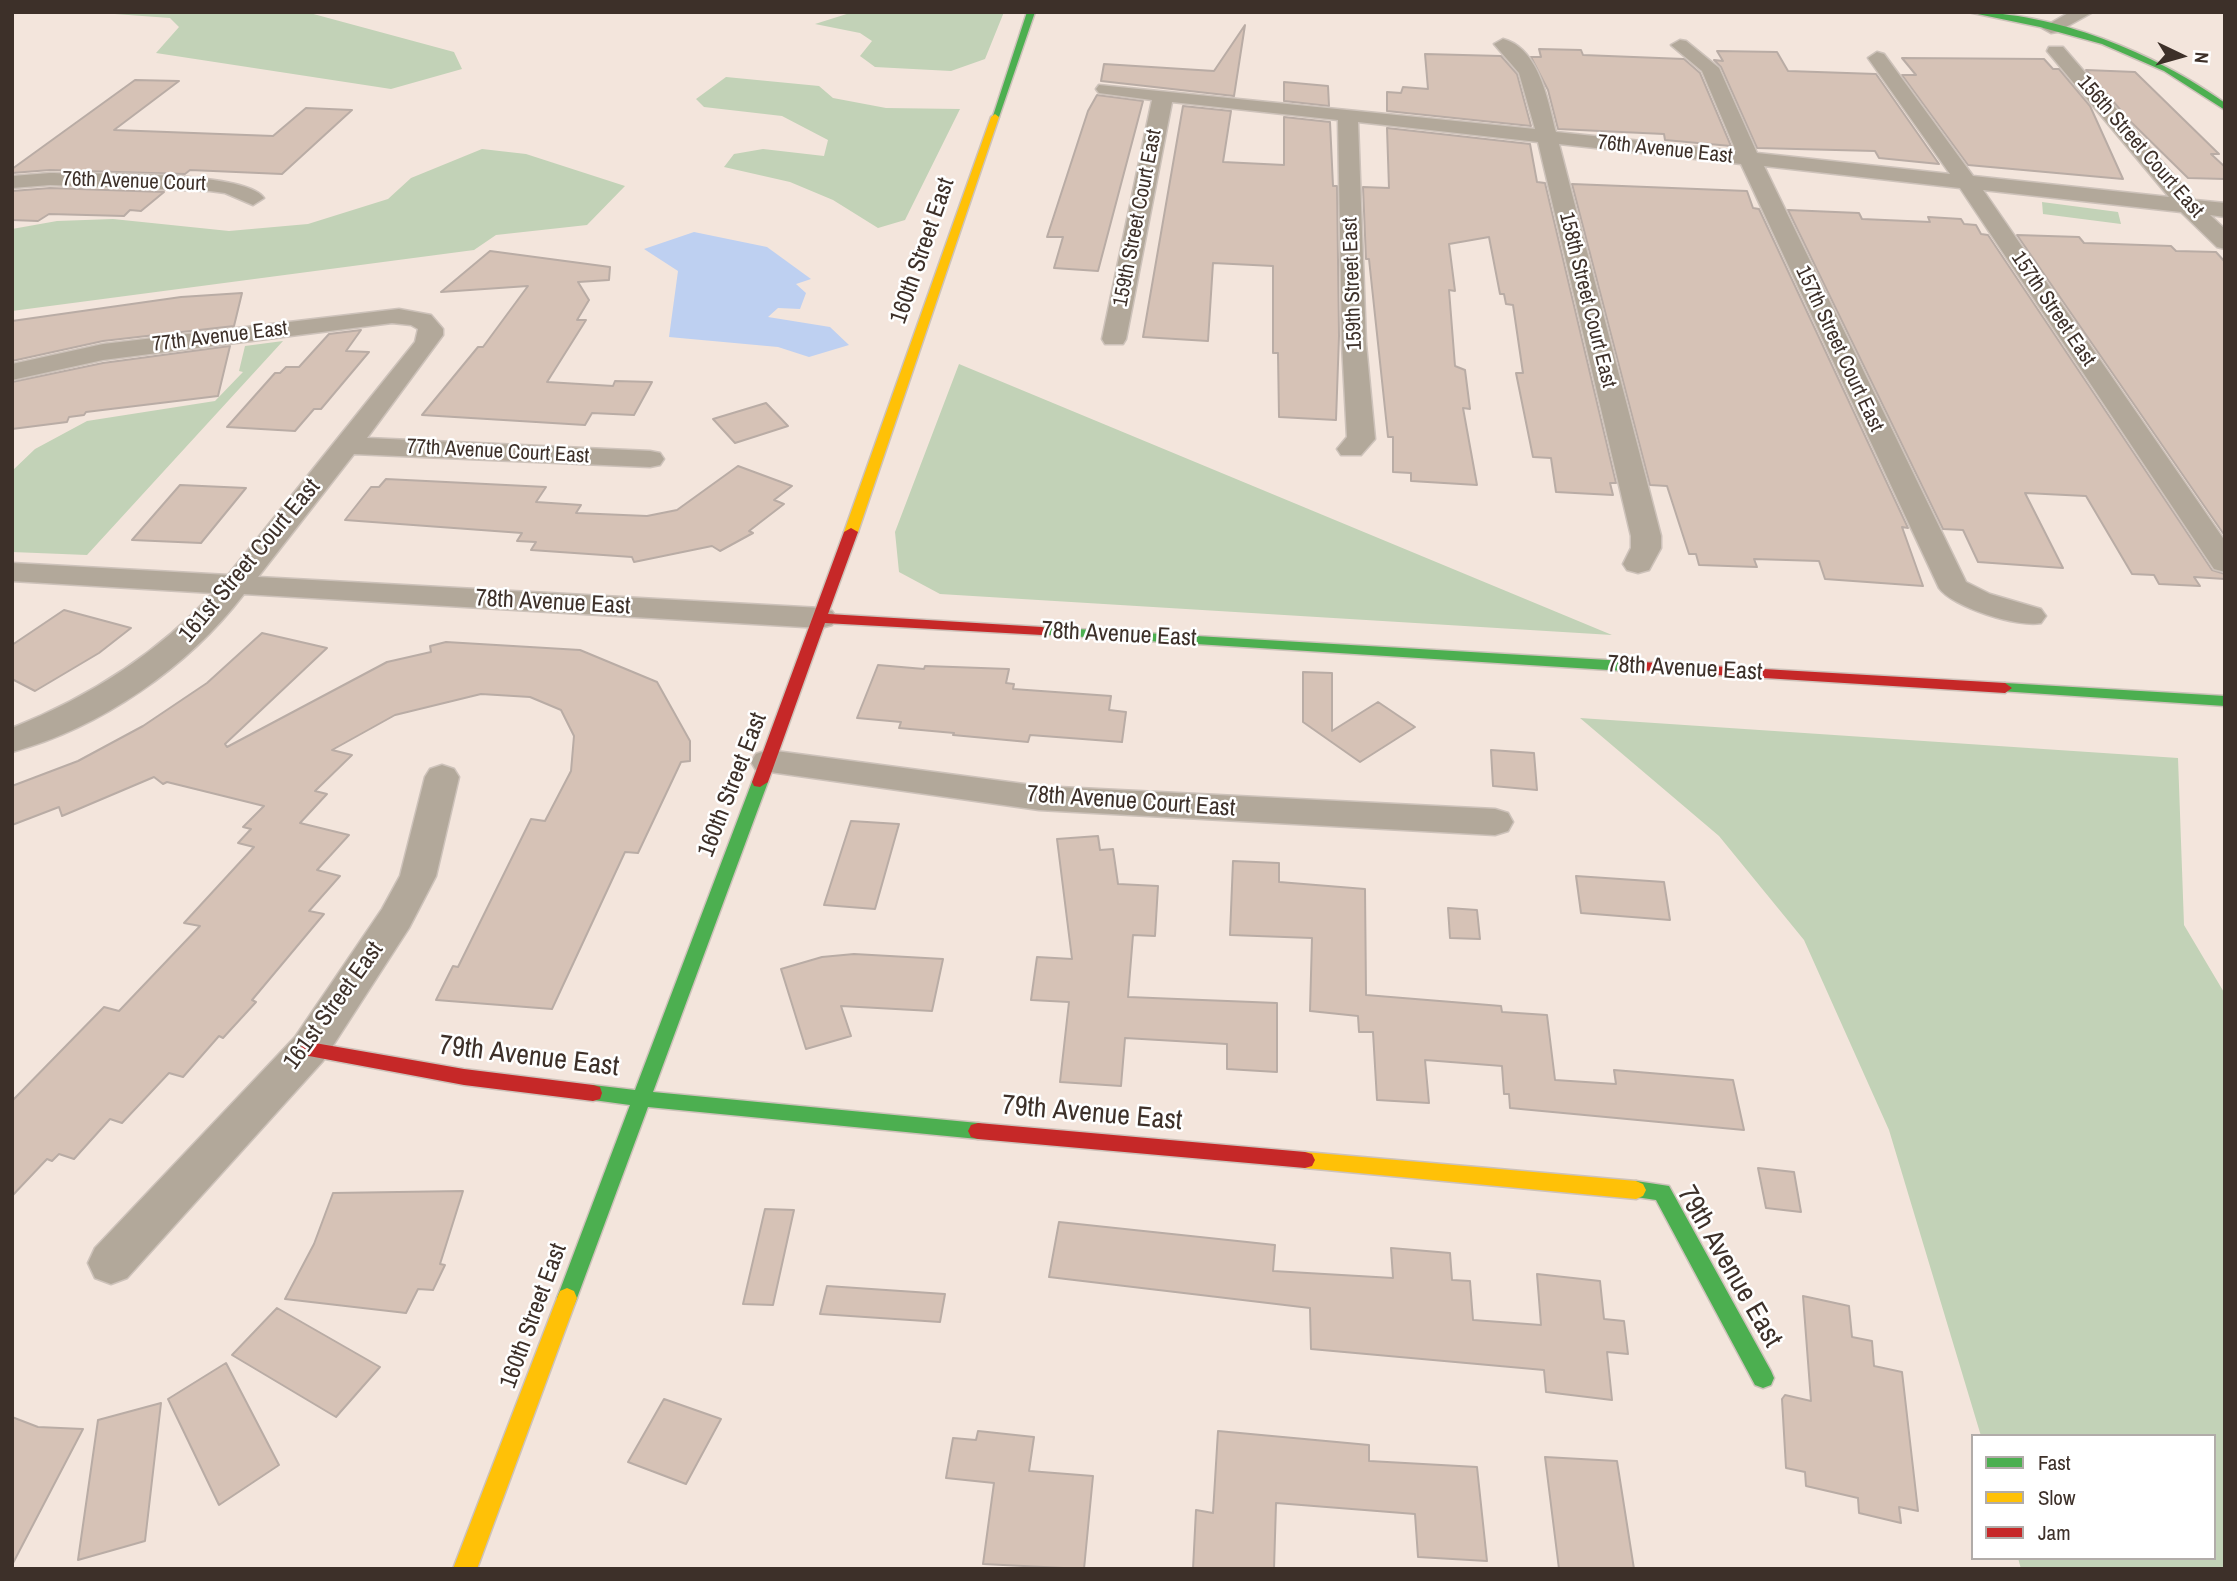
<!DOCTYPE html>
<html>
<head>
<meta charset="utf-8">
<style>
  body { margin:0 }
  #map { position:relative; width:2237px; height:1581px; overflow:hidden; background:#f3e5dc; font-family:"Archivo Narrow",sans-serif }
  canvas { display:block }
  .frame { position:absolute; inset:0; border:14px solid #3d3029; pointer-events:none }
  .legend { position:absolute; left:1971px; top:1434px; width:245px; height:126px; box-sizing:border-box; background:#fff; border:2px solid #b1aca9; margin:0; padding:9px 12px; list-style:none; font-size:21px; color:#3d3029 }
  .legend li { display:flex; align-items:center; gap:14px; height:35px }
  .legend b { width:35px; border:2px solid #b1aca9 }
  .north { position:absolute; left:2146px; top:21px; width:70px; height:70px; -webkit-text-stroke:5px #fff; paint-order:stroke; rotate:95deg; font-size:19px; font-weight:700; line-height:28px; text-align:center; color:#3d3029 }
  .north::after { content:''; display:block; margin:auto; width:24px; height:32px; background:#3d3029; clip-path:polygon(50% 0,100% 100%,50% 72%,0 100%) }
</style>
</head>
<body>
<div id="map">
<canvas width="2237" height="1581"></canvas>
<div class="frame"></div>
<ul class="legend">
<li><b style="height:9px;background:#4caf50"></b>Fast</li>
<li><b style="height:9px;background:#ffc107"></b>Slow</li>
<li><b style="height:9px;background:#c62828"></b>Jam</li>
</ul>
<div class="north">N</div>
</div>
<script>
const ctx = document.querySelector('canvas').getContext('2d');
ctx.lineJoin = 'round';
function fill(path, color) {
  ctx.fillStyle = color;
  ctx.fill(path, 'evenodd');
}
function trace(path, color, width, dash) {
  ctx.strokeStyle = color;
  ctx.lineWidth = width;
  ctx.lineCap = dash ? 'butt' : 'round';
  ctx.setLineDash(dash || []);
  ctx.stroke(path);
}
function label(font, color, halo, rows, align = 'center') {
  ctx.font = font + ' "Archivo Narrow",sans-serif';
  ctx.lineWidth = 5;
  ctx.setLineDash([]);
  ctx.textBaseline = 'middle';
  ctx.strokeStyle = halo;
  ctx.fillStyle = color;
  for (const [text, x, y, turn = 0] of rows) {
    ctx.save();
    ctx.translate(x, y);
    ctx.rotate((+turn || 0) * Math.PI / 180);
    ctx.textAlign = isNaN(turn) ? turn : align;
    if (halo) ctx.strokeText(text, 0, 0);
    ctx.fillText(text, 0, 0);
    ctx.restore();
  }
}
const green = new Path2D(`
  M 87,12 L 306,12 L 454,52 L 462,69 L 391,89 L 156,53 L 179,27 L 170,18 Z
  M 853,12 L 1004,12 L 985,59 L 951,71 L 875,67 L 860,56 L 872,41 L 860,33 L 815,24 Z
  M 726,77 L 819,86 L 833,98 L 886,108 L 960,109 L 905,220 L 878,228 L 833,200 L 790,182 L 724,167 L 734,154 L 763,149 L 824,156 L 828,140 L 782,116 L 704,107 L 696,99 Z
  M 482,149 L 526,154 L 625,186 L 587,225 L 496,235 L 474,250 L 12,311 L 12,229 L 57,221 L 113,219 L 229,231 L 308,224 L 388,199 L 411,178 Z
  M 2042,202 L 2118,212 L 2121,224 L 2043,214 Z
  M 283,341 L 87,555 L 12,552 L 12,471 L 35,449 L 87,421 L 215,401 L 243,372 L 239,371 L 245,346 Z
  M 959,364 L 1612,635 L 940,594 L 899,572 L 895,532 Z
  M 1580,718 L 2178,758 L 2184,925 L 2225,994 L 2225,1569 L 2021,1569 L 2018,1558 L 2214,1558 L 2214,1436 L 1981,1436 L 1889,1130 L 1804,940 L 1719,836 Z`);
const water = new Path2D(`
  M 694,232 L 767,247 L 811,279 L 796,284 L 806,293 L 800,309 L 778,308 L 768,317 L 830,327 L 849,345 L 809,357 L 778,347 L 669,337 L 678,271 L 644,249 Z`);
const building = new Path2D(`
  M 1245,25 L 1234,96 L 1101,81 L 1104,64 L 1214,71 Z
  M 1539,49 L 1581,50 L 1583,55 L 1684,59 L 1700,73 L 1731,146 L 1665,140 L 1664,134 L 1558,129 L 1548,90 L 1531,57 L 1541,57 Z
  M 1717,51 L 1777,52 L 1788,71 L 1876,74 L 1939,164 L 1879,158 L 1875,151 L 1757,148 L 1721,67 L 1714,60 L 1723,61 Z
  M 1425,54 L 1501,56 L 1517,74 L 1531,126 L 1387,111 L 1387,92 L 1401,93 L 1403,87 L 1428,89 Z
  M 1902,58 L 2044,59 L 2053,69 L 2059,69 L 2090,106 L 2123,179 L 1968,165 L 1902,75 L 1916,75 Z
  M 2086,70 L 2135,72 L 2219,154 L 2211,154 L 2225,167 L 2225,179 L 2188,178 L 2130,121 Z
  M 135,80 L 179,81 L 114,130 L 273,136 L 306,108 L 352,110 L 282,174 L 190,170 L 185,174 L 50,170 L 12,173 L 12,169 Z
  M 1284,82 L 1328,86 L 1329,106 L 1284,101 Z
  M 1097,95 L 1143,101 L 1098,271 L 1054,268 L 1063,237 L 1047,237 L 1088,111 Z
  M 1183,106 L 1231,111 L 1223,162 L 1284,165 L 1284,117 L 1330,122 L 1333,186 L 1337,186 L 1339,336 L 1336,420 L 1279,417 L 1278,353 L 1273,353 L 1273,266 L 1213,263 L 1208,341 L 1143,337 Z
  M 1387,128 L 1530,144 L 1537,182 L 1545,183 L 1616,483 L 1610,483 L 1613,495 L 1556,492 L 1551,458 L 1533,457 L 1516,373 L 1523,373 L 1513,305 L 1506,304 L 1504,294 L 1500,294 L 1489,237 L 1449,244 L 1455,291 L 1449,290 L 1455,366 L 1465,370 L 1470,409 L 1463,408 L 1477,485 L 1411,481 L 1411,473 L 1393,472 L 1393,437 L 1388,437 L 1369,259 L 1366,259 L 1363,187 L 1389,188 Z
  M 1572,184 L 1747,191 L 1753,208 L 1759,209 L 1908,528 L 1902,527 L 1923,586 L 1825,579 L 1819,561 L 1754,559 L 1757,567 L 1699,565 L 1696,554 L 1689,554 L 1667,486 L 1650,485 Z
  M 50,188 L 164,192 L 141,211 L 130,210 L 124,216 L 49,214 L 38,221 L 12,220 L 12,191 Z
  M 1788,210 L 1859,213 L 1862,219 L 1930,222 L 1928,217 L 1961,219 L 1964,224 L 1976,225 L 1981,234 L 1988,235 L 2212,570 L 2225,574 L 2225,579 L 2194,577 L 2200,586 L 2159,584 L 2154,575 L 2132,574 L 2086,496 L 2025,493 L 2063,568 L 1978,562 L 1963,530 L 1943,529 Z
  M 2017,235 L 2079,237 L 2084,243 L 2171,246 L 2176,251 L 2216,252 L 2225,262 L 2225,536 Z
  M 490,251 L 610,267 L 609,280 L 578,282 L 589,300 L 577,320 L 586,320 L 547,382 L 613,386 L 615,381 L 652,382 L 634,415 L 592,413 L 585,425 L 422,415 L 478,347 L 483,347 L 528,286 L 441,292 Z
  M 242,293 L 234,326 L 103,341 L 12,361 L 12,321 L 181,297 Z
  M 361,330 L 346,351 L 369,352 L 321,409 L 314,409 L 295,431 L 227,427 L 275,373 L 280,373 L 286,367 L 299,367 L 329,334 Z
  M 230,346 L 218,396 L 86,412 L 84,415 L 69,417 L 67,422 L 12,429 L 12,382 L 103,363 Z
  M 766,403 L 788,426 L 735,443 L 713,419 Z
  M 738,466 L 792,486 L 774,500 L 784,504 L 749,531 L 753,533 L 720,551 L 712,546 L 634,562 L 632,557 L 531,550 L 536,542 L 517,541 L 522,533 L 345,520 L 371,487 L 379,487 L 386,479 L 546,487 L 536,502 L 581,505 L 576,513 L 647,516 L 677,510 Z
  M 180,485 L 246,488 L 201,543 L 132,540 Z
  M 64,610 L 131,628 L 99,653 L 35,691 L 12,679 L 12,645 Z
  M 262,633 L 327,648 L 225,744 L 227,747 L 387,662 L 431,652 L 430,646 L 446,642 L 580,650 L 657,682 L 690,741 L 690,761 L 681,762 L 638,853 L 625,852 L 552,1009 L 436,1000 L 453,966 L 458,967 L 531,819 L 545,821 L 571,771 L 574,736 L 561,710 L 530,697 L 481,694 L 395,715 L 332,750 L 352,755 L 315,791 L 327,794 L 300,823 L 349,835 L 317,870 L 340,876 L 309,911 L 324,914 L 252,1000 L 256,1002 L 223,1038 L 219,1036 L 183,1077 L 169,1073 L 122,1123 L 110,1119 L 74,1159 L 59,1154 L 52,1161 L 47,1159 L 12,1196 L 12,1101 L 104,1007 L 119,1011 L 200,926 L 184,923 L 254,847 L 238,843 L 251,829 L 243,827 L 264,806 L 167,782 L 163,784 L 154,777 L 62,816 L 59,807 L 12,825 L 12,786 L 78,761 L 143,726 L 207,683 Z
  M 878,665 L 924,669 L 925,666 L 1009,669 L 1006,683 L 1014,684 L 1013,689 L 1111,696 L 1109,710 L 1126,712 L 1122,742 L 1030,735 L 1028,742 L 953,735 L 954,733 L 899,728 L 901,722 L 857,718 Z
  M 1303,672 L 1332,673 L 1332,731 L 1378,702 L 1415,727 L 1360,762 L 1303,722 Z
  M 1491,750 L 1534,753 L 1537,790 L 1493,786 Z
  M 851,821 L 899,824 L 875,909 L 824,905 Z
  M 1098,836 L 1100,850 L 1113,849 L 1118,884 L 1158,886 L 1155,936 L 1133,935 L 1128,997 L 1277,1003 L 1277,1072 L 1227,1069 L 1227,1044 L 1125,1038 L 1121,1086 L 1060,1082 L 1069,1002 L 1031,1000 L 1037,957 L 1072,959 L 1057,839 Z
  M 1233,861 L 1279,863 L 1279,882 L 1365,889 L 1366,995 L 1501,1006 L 1502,1012 L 1547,1015 L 1555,1080 L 1616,1084 L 1614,1070 L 1733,1080 L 1744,1130 L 1510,1108 L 1509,1094 L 1504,1094 L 1502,1066 L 1425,1060 L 1429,1103 L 1377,1100 L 1373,1032 L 1359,1032 L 1358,1016 L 1310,1011 L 1312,938 L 1230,935 Z
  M 1576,876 L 1664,882 L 1670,920 L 1581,913 Z
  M 1448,908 L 1477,910 L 1480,939 L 1450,938 Z
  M 854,954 L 943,959 L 932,1011 L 841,1006 L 851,1036 L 806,1049 L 781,969 L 822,957 Z
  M 1758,1168 L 1794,1172 L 1801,1212 L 1766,1208 Z
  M 463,1191 L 440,1264 L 445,1265 L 433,1290 L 418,1289 L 406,1313 L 285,1299 L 314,1244 L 333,1193 Z
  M 765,1209 L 794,1210 L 773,1305 L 743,1304 Z
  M 1059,1222 L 1275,1245 L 1273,1271 L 1393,1278 L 1391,1248 L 1450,1253 L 1452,1280 L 1470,1281 L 1473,1320 L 1541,1325 L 1537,1274 L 1600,1281 L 1604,1319 L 1624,1321 L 1628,1354 L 1607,1352 L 1612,1400 L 1546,1392 L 1544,1370 L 1311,1349 L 1310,1308 L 1049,1277 Z
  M 827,1286 L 945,1294 L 940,1322 L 820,1314 Z
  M 1803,1296 L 1849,1306 L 1852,1337 L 1872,1341 L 1874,1366 L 1902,1372 L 1918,1511 L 1899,1507 L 1901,1523 L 1859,1513 L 1858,1498 L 1806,1486 L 1805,1472 L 1786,1468 L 1782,1399 L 1785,1395 L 1811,1401 Z
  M 277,1308 L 380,1367 L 336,1417 L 232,1355 Z
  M 226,1363 L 279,1465 L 219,1505 L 168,1399 Z
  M 664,1399 L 721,1419 L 686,1484 L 628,1462 Z
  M 161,1403 L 145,1541 L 78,1560 L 98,1420 Z
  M 12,1417 L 38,1427 L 83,1429 L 12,1565 Z
  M 978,1431 L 1034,1437 L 1029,1471 L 1093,1476 L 1084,1569 L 983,1564 L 994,1483 L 946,1478 L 953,1438 L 976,1440 Z
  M 1218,1431 L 1369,1445 L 1369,1461 L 1477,1467 L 1487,1561 L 1418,1557 L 1415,1514 L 1276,1503 L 1274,1569 L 1193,1569 L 1196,1510 L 1213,1513 Z
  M 1545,1457 L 1617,1461 L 1634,1569 L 1559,1569 Z`);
const street = new Path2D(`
  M 2070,12 L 2093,12 L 2057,32 L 2051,33 L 2042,28 Z
  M 1503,39 C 1539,48 1548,101 1556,132 L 1736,151 L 1702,71 L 1671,45 L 1680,40 L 1686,41 L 1719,68 L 1757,153 L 1950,174 L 1868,58 L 1877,52 L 1884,54 L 1973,176 L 2169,197 L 2047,51 L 2049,47 L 2063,47 L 2195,200 L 2225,203 L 2225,217 L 2210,215 L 2225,229 L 2225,249 L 2217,247 L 2181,212 L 1983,190 L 2225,541 L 2225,572 L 2214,569 L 1960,188 L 1764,166 L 1966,582 L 1990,594 L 2041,609 L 2046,616 L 2041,623 C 2019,628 1952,607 1939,588 L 1741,164 L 1559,144 L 1661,536 L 1661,548 L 1649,570 L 1638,573 L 1627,570 L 1623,564 L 1631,548 L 1631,536 L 1538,142 L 1358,122 L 1366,344 L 1375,439 L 1361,455 L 1341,455 L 1337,449 L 1347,437 L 1342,344 L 1338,120 L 1172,102 L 1126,339 L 1123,344 L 1105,344 L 1102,339 L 1152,100 L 1099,93 L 1096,89 L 1099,85 L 1535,129 L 1519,73 L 1494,44 Z
  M 50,173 C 88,174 245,170 264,198 L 253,205 L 225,193 L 210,191 L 50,185 L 12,188 L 12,176 Z
  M 399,309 L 431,315 L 443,329 L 443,335 L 367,438 L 650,451 L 660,453 L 664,459 L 660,465 L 650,467 L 354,454 L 258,577 L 821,608 L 832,611 L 837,618 L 832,625 L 821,628 L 244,594 C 188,667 101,728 12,752 L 12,728 C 89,697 157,654 213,593 L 12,581 L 12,563 L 228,575 L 415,342 L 418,329 L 411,325 L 392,323 L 103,360 L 12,380 L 12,364 L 103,344 Z
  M 768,750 L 1039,786 L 1495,809 L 1508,813 L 1513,822 L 1508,831 L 1495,835 L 1039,810 L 756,770 L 751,762 L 756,754 Z
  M 442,765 L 454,769 L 459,777 L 436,876 L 409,928 L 323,1061 L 127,1278 L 111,1284 L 95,1278 L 88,1263 L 95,1248 L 295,1037 L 382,909 L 400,876 L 425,777 L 430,769 Z`);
const fast = new Path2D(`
  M 1027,12 L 1035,12 L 999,117 L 992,119 Z
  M 1968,12 C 2055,12 2155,53 2225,103 L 2225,110 L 2164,71 L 2102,44 L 2040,27 Z
  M 1042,627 L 1625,661 L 1632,666 L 1625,671 L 1037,634 L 1035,631 L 1037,628 Z
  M 2005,683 L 2225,696 L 2225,706 L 2000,691 L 1998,688 L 2000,685 Z
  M 760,777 L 768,782 L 653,1092 L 978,1123 L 985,1125 L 988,1131 L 985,1137 L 978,1139 L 648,1107 L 577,1298 L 574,1305 L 567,1308 L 560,1305 L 557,1298 L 630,1105 L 586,1099 L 584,1093 L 586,1087 L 593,1085 L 635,1090 L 752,782 Z
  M 1636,1181 L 1669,1186 L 1771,1371 L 1774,1378 L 1771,1385 L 1763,1388 L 1755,1385 L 1656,1200 L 1629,1196 L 1626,1190 L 1629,1184 Z`);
const slow = new Path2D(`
  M 995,114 L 999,117 L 858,532 L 851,536 L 846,535 L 844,532 L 991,117 Z
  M 1305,1152 L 1636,1181 L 1643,1184 L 1646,1190 L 1643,1196 L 1636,1199 L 1305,1168 L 1298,1166 L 1295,1160 L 1298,1154 Z
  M 567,1288 L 574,1291 L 577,1298 L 477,1569 L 453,1569 L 557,1298 L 560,1291 Z`);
const jam = new Path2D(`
  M 851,528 L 858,532 L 828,614 L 1042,627 L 1049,631 L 1042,635 L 825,623 L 768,782 L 760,787 L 754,786 L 752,782 L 844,532 Z
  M 1625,661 L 2005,683 L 2012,688 L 2005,693 L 1620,669 L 1618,666 L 1620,663 Z
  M 309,1042 L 464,1069 L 593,1085 L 600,1087 L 602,1093 L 600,1099 L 593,1101 L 464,1085 L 309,1056 L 303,1054 L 300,1049 L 303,1044 Z
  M 978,1123 L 1305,1152 L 1312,1154 L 1315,1160 L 1312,1166 L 1305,1168 L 978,1139 L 971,1137 L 968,1131 L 971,1125 Z`);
const farStreetnames = [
  ["156th Street Court East",2140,147,49],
  ["76th Avenue East",1665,150,6],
  ["76th Avenue Court",134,182,2],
  ["159th Street Court East",1138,218,-79],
  ["159th Street East",1353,284,-92],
  ["158th Street Court East",1587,300,76],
  ["157th Street East",2053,309,56],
  ["77th Avenue East",220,337,-7],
  ["157th Street Court East",1839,349,65],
  ["77th Avenue Court East",498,452,3]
];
const streetNames = [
  ["160th Street East",923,251,-71],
  ["161st Street Court East",250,561,-50],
  ["78th Avenue East",553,603,3],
  ["78th Avenue East",1119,635,3],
  ["78th Avenue East",1685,669,3],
  ["160th Street East",733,785,-69],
  ["78th Avenue Court East",1131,802,4],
  ["161st Street East",334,1006,-54],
  ["160th Street East",534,1316,-70]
];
const nearStreetnames = [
  ["79th Avenue East",529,1057,7],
  ["79th Avenue East",1092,1114,5],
  ["79th Avenue East",1729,1267,60]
];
fill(green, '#c2d2b7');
fill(water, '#bed0f1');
fill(building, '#d6c2b6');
trace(building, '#b9aca5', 2);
trace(street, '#cdc2ba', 3);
trace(fast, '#cdc2ba', 3);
trace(slow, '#cdc2ba', 3);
trace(jam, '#cdc2ba', 3);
fill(street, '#b2a89a');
fill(fast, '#4caf50');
fill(slow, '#ffc107');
fill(jam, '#c62828');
label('21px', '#3d3029', '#fff', farStreetnames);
label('24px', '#3d3029', '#fff', streetNames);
label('28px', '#3d3029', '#fff', nearStreetnames);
</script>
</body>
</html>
